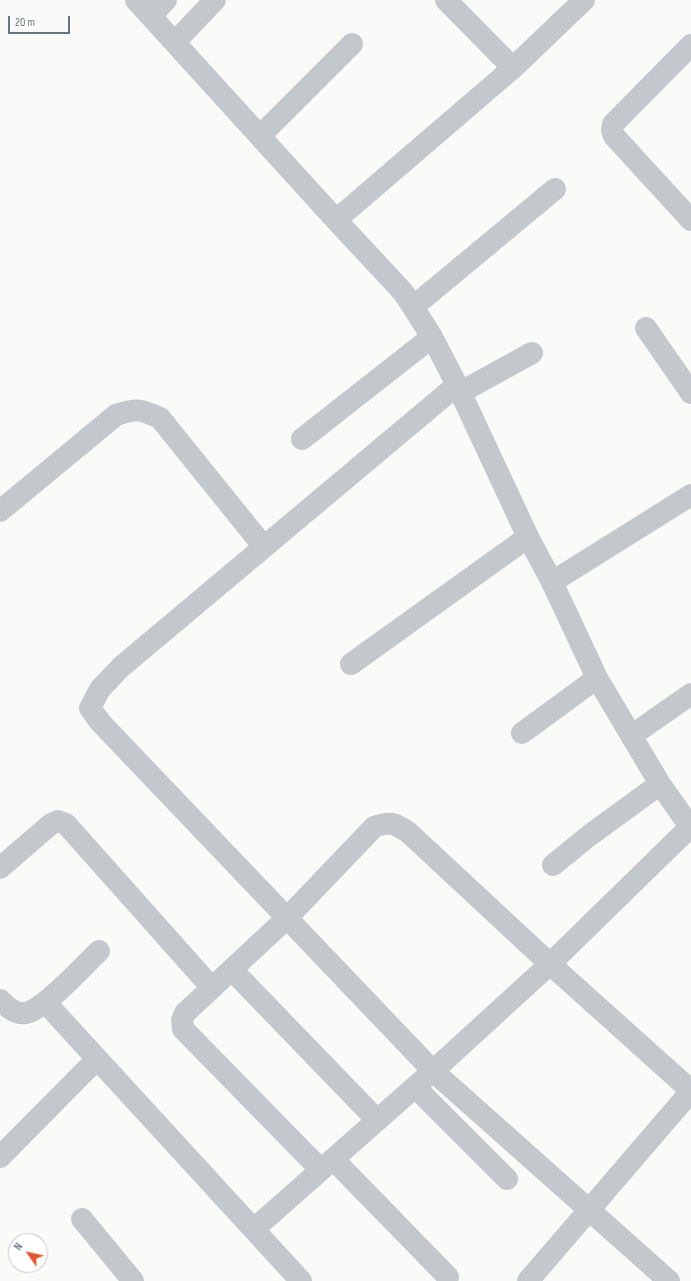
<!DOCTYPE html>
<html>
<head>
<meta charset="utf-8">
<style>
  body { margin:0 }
  #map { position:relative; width:691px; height:1281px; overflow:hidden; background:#fafaf8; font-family:"Sofia Sans Condensed",sans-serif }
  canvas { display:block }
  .north { position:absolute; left:8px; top:1233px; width:40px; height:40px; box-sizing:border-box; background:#fff; border:1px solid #c1c8cd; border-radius:50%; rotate:304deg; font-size:11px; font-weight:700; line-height:16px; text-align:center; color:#657683 }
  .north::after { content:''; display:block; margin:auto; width:14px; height:18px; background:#e4572e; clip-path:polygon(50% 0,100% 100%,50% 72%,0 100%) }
  .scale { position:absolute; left:8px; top:16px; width:62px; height:18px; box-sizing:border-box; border:2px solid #657683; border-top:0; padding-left:5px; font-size:12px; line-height:14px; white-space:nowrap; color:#657683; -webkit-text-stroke:3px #fff; paint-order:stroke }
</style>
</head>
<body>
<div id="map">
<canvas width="691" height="1281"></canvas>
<div class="north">N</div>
<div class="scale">20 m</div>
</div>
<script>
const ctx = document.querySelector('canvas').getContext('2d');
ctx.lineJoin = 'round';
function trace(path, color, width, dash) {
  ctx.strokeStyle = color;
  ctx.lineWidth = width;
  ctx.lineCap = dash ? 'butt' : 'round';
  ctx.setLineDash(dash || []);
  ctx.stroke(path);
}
const minor = new Path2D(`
  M 136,0 L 336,220 L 403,292 L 413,307 L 432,337 L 457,385 L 528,537 L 552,582 L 597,678 L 660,784 L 691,828
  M 446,0 L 513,68
  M 151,16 L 166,0
  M 175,42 L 215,0
  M 691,45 L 613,124 L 612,130 L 614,136 L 691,220
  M 260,136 L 352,44
  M 336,220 L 513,68 L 584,0
  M 413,307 L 555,189
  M 646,328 L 691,393
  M 457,385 L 121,667 L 100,689 L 90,708 L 100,722 L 433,1071 L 669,1281
  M 461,392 L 532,353
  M 302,439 L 432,337
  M 0,511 L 116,415 C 136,408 140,409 160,418 L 264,547
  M 552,582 L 691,495
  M 351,664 L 528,537
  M 522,733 L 597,678
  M 631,736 L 691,694
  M 553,865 L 590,835 L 660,784
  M 0,868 L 51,824 L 58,821 L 66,824 L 212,988
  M 232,970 L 377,1120
  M 0,1000 C 7,1007 16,1015 26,1013 C 45,1009 84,965 99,951
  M 45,1002 L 301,1281
  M 415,1087 L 507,1179
  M 0,1157 L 97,1059
  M 333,1159 L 448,1277
  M 321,1170 L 183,1029 L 182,1020 L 185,1013 L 287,918 L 374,827 C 390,821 394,823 408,832 L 550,964 L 687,1087 L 691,1093
  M 82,1219 L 133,1281
  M 254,1229 L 433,1071 L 550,964 L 690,827
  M 528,1281 L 687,1096 L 689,1091`);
trace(minor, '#c3c8cc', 22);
</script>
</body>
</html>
